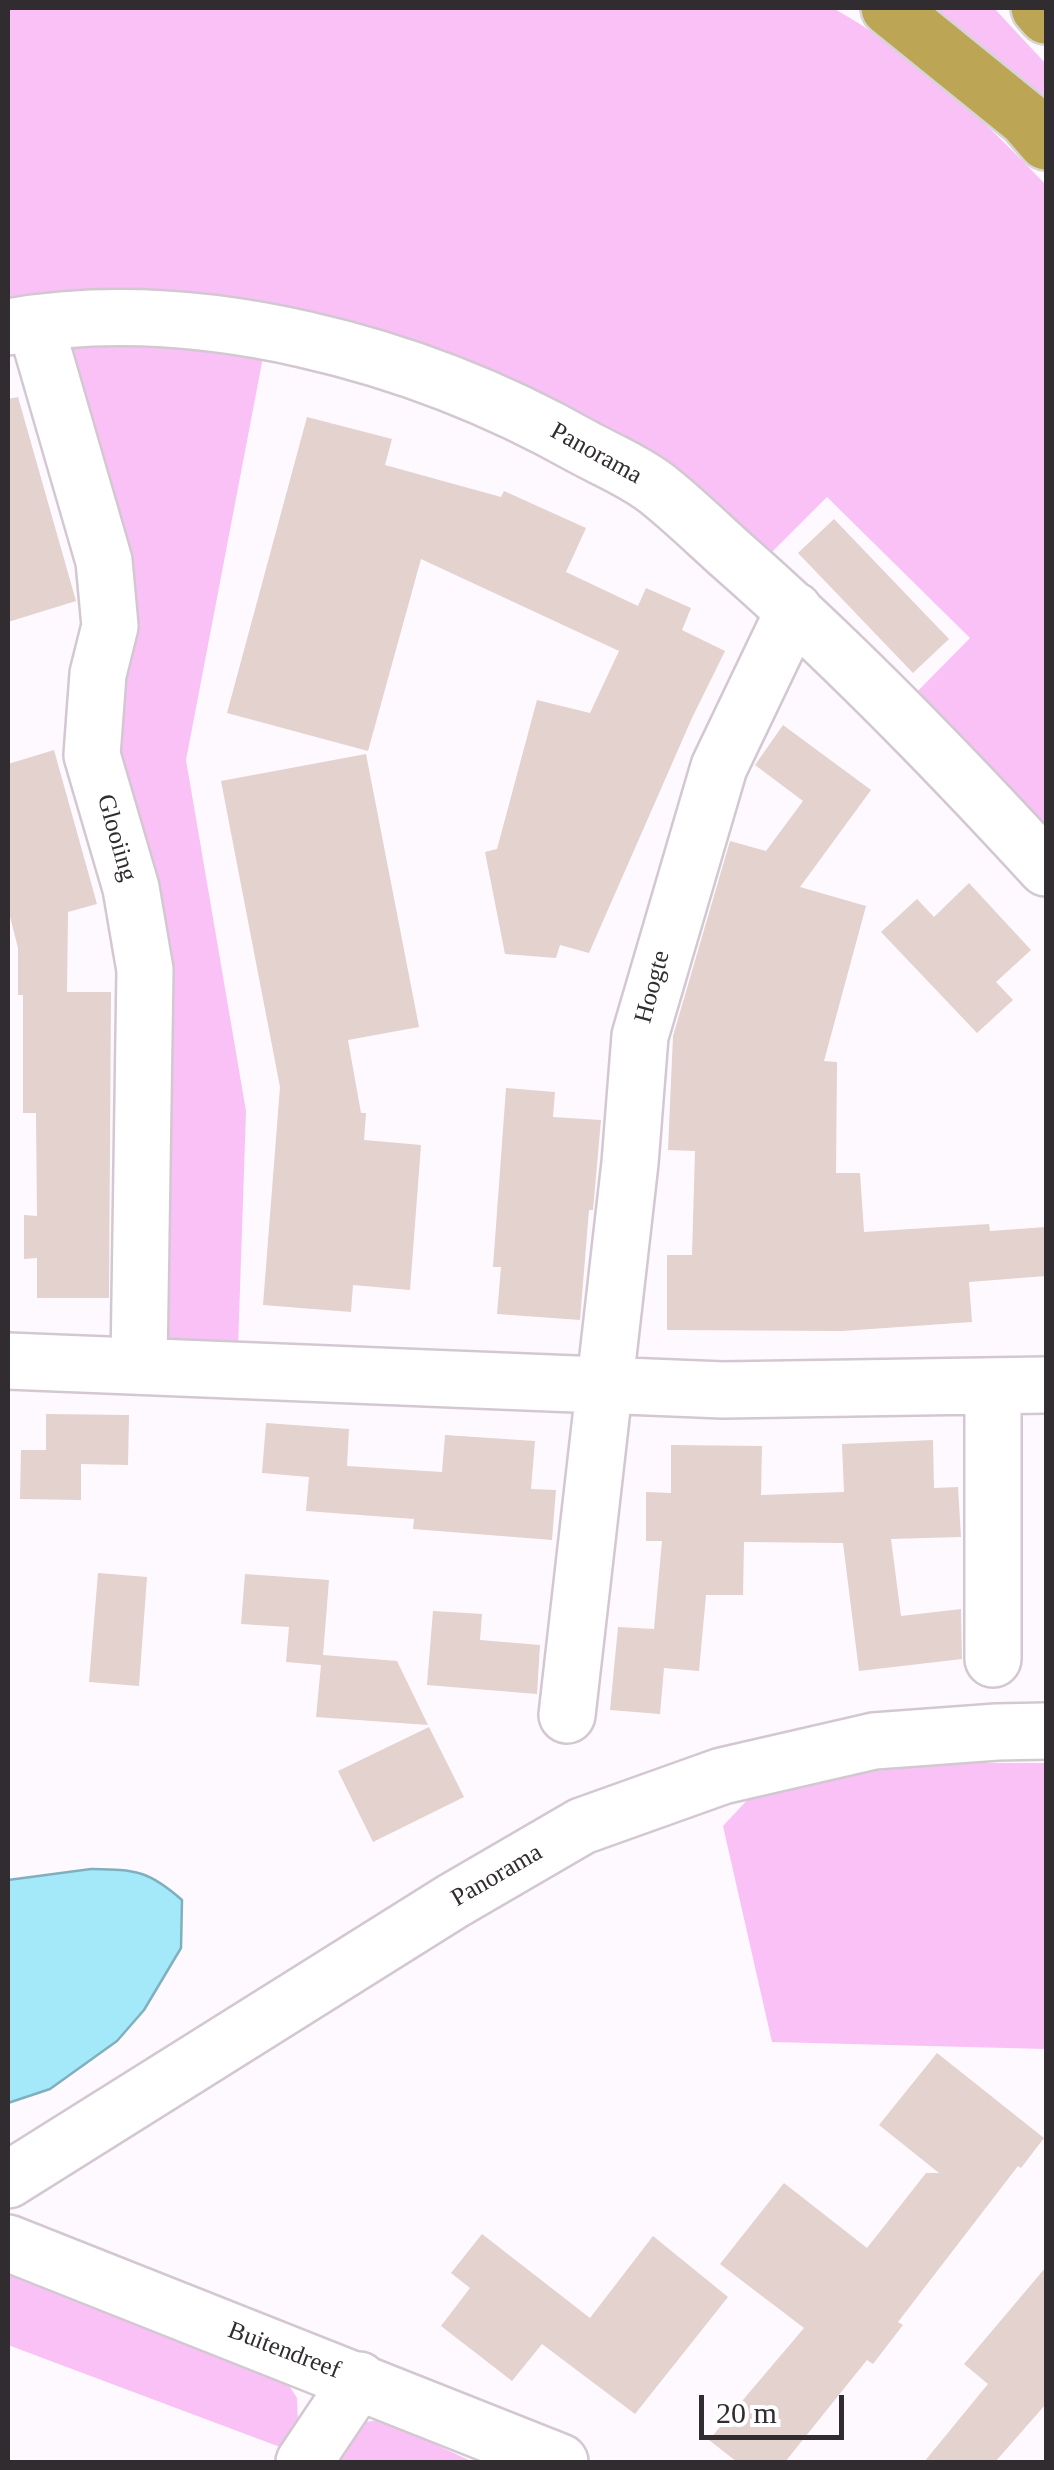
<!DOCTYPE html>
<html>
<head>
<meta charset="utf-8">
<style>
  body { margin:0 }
  #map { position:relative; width:1054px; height:2470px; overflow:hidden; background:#fef9fe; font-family:Georgia,serif }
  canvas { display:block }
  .frame { position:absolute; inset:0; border:10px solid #302c30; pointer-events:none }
  .scale { position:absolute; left:699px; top:2395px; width:145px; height:45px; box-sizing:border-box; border:5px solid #302c30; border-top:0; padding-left:12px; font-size:30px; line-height:35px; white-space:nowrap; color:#302c30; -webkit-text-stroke:8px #fff; paint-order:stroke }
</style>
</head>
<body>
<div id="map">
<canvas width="1054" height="2470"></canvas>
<div class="frame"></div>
<div class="scale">20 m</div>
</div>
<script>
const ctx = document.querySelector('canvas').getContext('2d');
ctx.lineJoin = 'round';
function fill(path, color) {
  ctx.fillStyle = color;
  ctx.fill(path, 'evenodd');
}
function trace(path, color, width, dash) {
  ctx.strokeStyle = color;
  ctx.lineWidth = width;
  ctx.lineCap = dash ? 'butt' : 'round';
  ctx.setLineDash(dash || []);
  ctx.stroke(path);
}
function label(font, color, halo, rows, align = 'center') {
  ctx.font = font + ' Georgia,serif';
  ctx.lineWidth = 8;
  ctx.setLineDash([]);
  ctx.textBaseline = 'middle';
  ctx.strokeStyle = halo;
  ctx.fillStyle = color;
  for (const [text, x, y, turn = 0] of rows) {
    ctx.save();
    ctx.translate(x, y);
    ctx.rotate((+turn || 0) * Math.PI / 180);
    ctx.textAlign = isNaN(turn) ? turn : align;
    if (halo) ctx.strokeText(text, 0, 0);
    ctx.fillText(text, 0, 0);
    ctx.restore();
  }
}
const green = new Path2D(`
  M 8,8 L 833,8 C 913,53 983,119 1046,185 L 1046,841 L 911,698 L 970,638 L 827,497 L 769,555 L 485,379 L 8,311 Z
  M 928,8 L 994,8 L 1046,64 L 1046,101 Z
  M 63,341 L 264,352 L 186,760 L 246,1111 L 238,1348 L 154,1345 L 107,749 Z
  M 962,1763 L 1046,1763 L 1046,2049 L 772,2042 L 723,1826 L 765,1781 Z
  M 8,2272 L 281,2373 L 297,2398 L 298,2423 L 280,2447 L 8,2345 Z
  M 381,2419 L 473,2462 L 335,2461 L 362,2423 Z`);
const water = new Path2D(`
  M 91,1869 C 136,1870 148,1870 182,1900 L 181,1948 L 144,2010 L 117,2041 L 50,2089 L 8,2103 L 8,1880 Z`);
const building = new Path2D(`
  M 18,397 L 76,601 L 8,622 L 8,399 Z
  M 307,417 L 392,439 L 385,465 L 501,497 L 504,491 L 586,528 L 566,572 L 638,606 L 646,588 L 691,608 L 682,630 L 725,651 L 692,718 L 589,953 L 560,945 L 556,958 L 505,954 L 485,852 L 497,849 L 537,700 L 590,713 L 619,651 L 421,559 L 368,751 L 227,713 Z
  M 834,519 L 949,639 L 913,673 L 798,553 Z
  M 783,725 L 871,790 L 800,887 L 866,906 L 824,1061 L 837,1062 L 836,1173 L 860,1173 L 864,1232 L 989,1224 L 990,1231 L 1046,1227 L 1046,1276 L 969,1282 L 972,1322 L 842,1331 L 667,1330 L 667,1255 L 692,1255 L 695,1151 L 668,1150 L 673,1036 L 730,841 L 766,851 L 803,801 L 755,765 Z
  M 54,750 L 97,904 L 68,912 L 67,992 L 111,992 L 109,1298 L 37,1298 L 37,1258 L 24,1259 L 24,1215 L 37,1216 L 36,1113 L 23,1113 L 23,995 L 18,995 L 18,948 L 8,909 L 8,764 Z
  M 366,754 L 419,1027 L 348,1040 L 361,1113 L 366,1113 L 364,1140 L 421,1145 L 410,1290 L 353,1285 L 351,1312 L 263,1305 L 280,1087 L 221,781 Z
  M 969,883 L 1031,950 L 996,982 L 1013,1000 L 977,1033 L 881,932 L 917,899 L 934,917 Z
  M 506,1088 L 555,1092 L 553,1117 L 601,1120 L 593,1210 L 589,1210 L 580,1320 L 497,1314 L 501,1267 L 493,1267 Z
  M 46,1414 L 129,1415 L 128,1465 L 81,1464 L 81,1500 L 20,1499 L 21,1450 L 46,1450 Z
  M 266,1423 L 349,1429 L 347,1466 L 442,1472 L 445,1435 L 535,1441 L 531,1489 L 556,1490 L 552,1540 L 413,1529 L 414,1519 L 306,1511 L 309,1477 L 262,1473 Z
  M 933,1440 L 934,1488 L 958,1487 L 961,1537 L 891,1539 L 901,1616 L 961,1609 L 962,1659 L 859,1671 L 843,1543 L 744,1542 L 743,1595 L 706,1595 L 699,1671 L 664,1668 L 660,1714 L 610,1710 L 618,1627 L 654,1629 L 662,1541 L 646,1541 L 646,1492 L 671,1493 L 671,1445 L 762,1446 L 761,1495 L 844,1492 L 842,1444 Z
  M 98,1573 L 147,1577 L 139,1686 L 89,1682 Z
  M 245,1574 L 329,1580 L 323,1655 L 397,1661 L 428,1725 L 316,1717 L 321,1665 L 286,1662 L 289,1627 L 241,1624 Z
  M 433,1611 L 482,1614 L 480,1640 L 540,1645 L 537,1694 L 427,1685 Z
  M 429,1727 L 464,1797 L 373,1842 L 338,1771 Z
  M 937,2053 L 1044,2138 L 1021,2168 L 1018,2166 L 898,2322 L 903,2325 L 873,2364 L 867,2360 L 785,2462 L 737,2462 L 709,2440 L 804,2328 L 720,2264 L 784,2183 L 867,2248 L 926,2173 L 939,2173 L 879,2125 Z
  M 482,2234 L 590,2318 L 653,2236 L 728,2297 L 635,2414 L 542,2344 L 512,2381 L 441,2326 L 470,2288 L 451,2273 Z
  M 1046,2267 L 1046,2404 L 995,2462 L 924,2462 L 988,2384 L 964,2364 Z`);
const minor = new Path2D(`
  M 35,323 L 104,561 L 110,626 L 98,674 L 92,755 L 131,888 L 145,970 L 139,1364
  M 8,327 C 198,294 417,353 583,447 C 607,460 634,471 656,488 C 683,509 709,535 735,558 C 845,655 947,760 1046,868
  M 8,1361 L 723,1390 L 1046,1385
  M 993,1388 L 993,1659
  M 567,1715 L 630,1163 L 640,1036 L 719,767 L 794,610
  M 8,2180 L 453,1901 L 582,1826 L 722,1776 L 874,1741 L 997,1732 L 1046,1731
  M 8,2243 L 560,2462
  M 304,2462 L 359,2380`);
const highway = new Path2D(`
  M 889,8 L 1026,119 L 1046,142
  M 1039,8 L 1046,16`);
const streetNames = [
  ["Panorama",596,454,29],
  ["Glooiing",116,838,74],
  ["Hoogte",653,987,-75],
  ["Panorama",497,1876,-30],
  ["Buitendreef",284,2351,21]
];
fill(green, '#f9c1f6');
fill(water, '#a3e9f9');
trace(water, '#80b0bd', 2.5);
fill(building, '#e3d2ce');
trace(minor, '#d3c8d2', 60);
trace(highway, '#d6d5d6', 60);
trace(minor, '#fff', 55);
trace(highway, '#bca554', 55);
label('25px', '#302c30', '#fff', streetNames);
</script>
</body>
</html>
